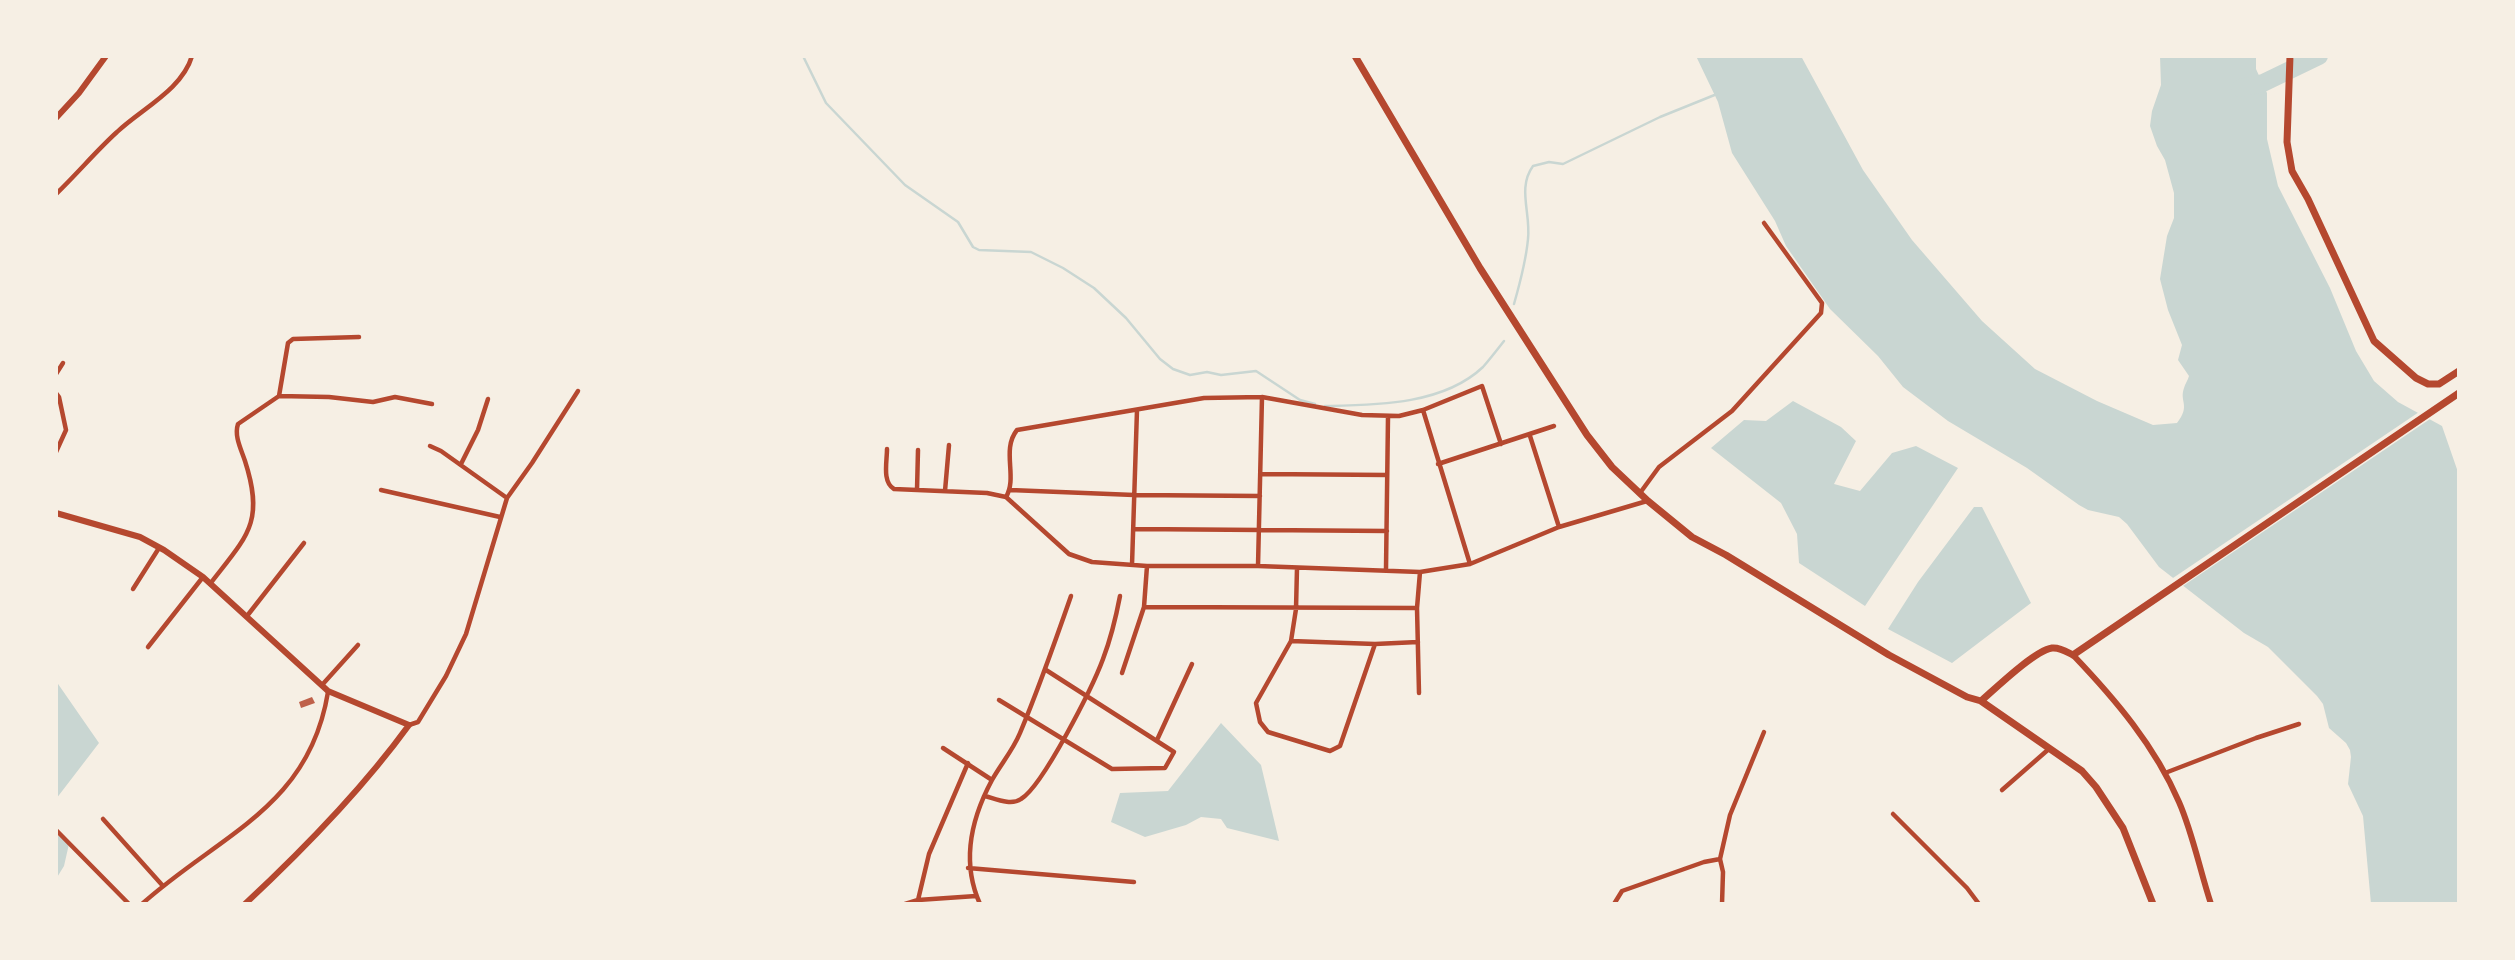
<!DOCTYPE html>
<html>
<head>
<meta charset="utf-8">
<style>
  body { margin:0 }
  #map { position:relative; width:2515px; height:960px; overflow:hidden; background:#f6efe4; font-family:"Source Sans 3",sans-serif }
  canvas { display:block }
  .frame { position:absolute; inset:0; border:58px solid #f6efe4; pointer-events:none }
</style>
</head>
<body>
<div id="map">
<canvas width="2515" height="960"></canvas>
<div class="frame"></div>
</div>
<script>
const ctx = document.querySelector('canvas').getContext('2d');
ctx.lineJoin = 'round';
function fill(path, color) {
  ctx.fillStyle = color;
  ctx.fill(path, 'evenodd');
}
function trace(path, color, width, dash) {
  ctx.strokeStyle = color;
  ctx.lineWidth = width;
  ctx.lineCap = dash ? 'butt' : 'round';
  ctx.setLineDash(dash || []);
  ctx.stroke(path);
}
const water = new Path2D(`
  M 1696,56 L 1801,56 L 1863,170 L 1912,240 L 1982,321 L 2035,369 L 2097,401 L 2153,425 L 2177,423 C 2191,405 2179,402 2184,388 C 2185,384 2188,380 2189,376 L 2178,360 L 2182,345 L 2168,310 L 2160,279 L 2167,236 L 2174,218 L 2174,193 L 2165,160 L 2157,146 L 2150,126 L 2152,111 L 2161,85 L 2160,56 L 2256,56 L 2256,69 L 2267,93 L 2267,139 L 2278,186 L 2330,288 L 2356,351 L 2374,381 L 2398,402 L 2442,426 L 2459,475 L 2459,904 L 2371,904 L 2363,816 L 2348,784 L 2351,757 L 2350,750 L 2346,743 L 2329,728 L 2323,704 L 2317,696 L 2268,647 L 2244,633 L 2159,567 L 2127,524 L 2119,517 L 2088,510 L 2079,505 L 2027,468 L 1948,421 L 1903,387 L 1878,356 L 1830,309 L 1786,246 L 1775,221 L 1732,153 L 1718,102 Z
  M 1793,401 L 1841,427 L 1856,441 L 1834,484 L 1860,491 L 1892,453 L 1916,446 L 1958,468 L 1865,606 L 1799,563 L 1797,534 L 1781,503 L 1711,448 L 1744,420 L 1766,421 Z
  M 1974,507 L 1982,507 L 2031,603 L 1952,663 L 1888,629 L 1918,582 Z
  M 56,681 L 99,743 L 56,799 Z
  M 1221,723 L 1261,765 L 1279,841 L 1227,828 L 1221,819 L 1201,817 L 1186,825 L 1145,837 L 1111,822 L 1120,793 L 1168,791 Z
  M 56,834 L 69,844 L 64,866 L 56,879 Z`);
const pier = new Path2D(`
  M 2422,410 L 2433,417 L 2180,588 L 2170,580 Z`);
const stream = new Path2D(`
  M 803,56 L 826,103 L 905,185 L 958,222 L 973,247 L 979,250 L 1031,252 L 1063,268 L 1094,288 L 1126,318 L 1160,359 L 1173,369 L 1190,375 L 1207,372 L 1221,375 L 1256,371 L 1300,400 L 1315,404
  M 1514,304 C 1520,283 1526,261 1528,239 C 1531,213 1517,188 1533,166 L 1549,162 L 1563,164 L 1660,117 L 1717,94
  M 1325,406 C 1376,405 1443,405 1483,367 C 1490,359 1497,350 1504,341`);
const river = new Path2D(`
  M 2240,88 L 2263,83 L 2319,56`);
const building = new Path2D(`
  M 312,697 L 315,703 L 301,708 L 299,702 Z`);
const minor = new Path2D(`
  M 56,194 C 77,174 96,151 117,132 C 141,109 182,90 192,56
  M 56,374 L 63,363
  M 56,393 L 59,397 L 66,430 L 56,452
  M 279,396 L 329,397 L 373,402 L 395,397 L 432,404
  M 1423,410 L 1470,564
  M 1530,436 L 1559,527
  M 430,446 L 441,451 L 507,498
  M 887,449 C 887,462 882,482 894,489 L 987,493 L 1006,497 L 1069,554 L 1092,562 L 1147,566 L 1258,566 L 1420,572 L 1470,564 L 1559,527 L 1647,501
  M 461,464 L 478,430 L 488,399
  M 1438,464 L 1554,426
  M 1261,474 L 1387,475
  M 381,490 L 500,517
  M 917,490 L 918,450
  M 1010,490 L 1134,495 L 1260,496
  M 945,491 L 949,445
  M 1640,493 L 1659,467 L 1732,411 L 1821,313 L 1822,303 L 1764,223
  M 1006,497 C 1018,477 1001,450 1017,430 L 1204,398 L 1262,397 L 1362,415 L 1399,416 L 1423,410 L 1482,386 L 1501,444
  M 1134,529 L 1387,531
  M 1132,565 L 1137,410
  M 1258,566 L 1262,397
  M 1297,568 L 1296,609 L 1291,641 L 1256,703 L 1260,722 L 1268,732 L 1330,751 L 1340,746 L 1375,644
  M 1386,569 L 1388,417
  M 210,584 C 247,536 265,523 245,461 C 241,449 234,436 238,424 L 279,396 L 288,343 L 293,339 L 359,337
  M 133,589 L 159,548
  M 1144,607 L 1417,608
  M 247,616 L 304,543
  M 1291,641 L 1375,644 L 1418,642
  M 148,647 L 203,577
  M 1122,673 L 1144,607 L 1147,566
  M 322,685 L 358,645
  M 1419,693 L 1417,608 L 1420,572
  M 999,700 L 1112,769 L 1165,768 L 1174,752 L 1046,670
  M 409,725 L 418,722 L 446,676 L 466,634 L 507,498 L 532,463 L 578,391
  M 1157,740 L 1192,664
  M 943,748 L 992,780
  M 2165,773 L 2256,738 L 2299,724
  M 2002,790 L 2050,748
  M 985,796 C 996,799 1011,806 1021,799 C 1043,786 1093,686 1103,659 C 1111,638 1116,617 1120,596
  M 1893,814 L 1967,888 L 1979,904
  M 103,819 L 163,886
  M 56,830 L 129,904
  M 968,868 L 1134,882
  M 918,900 L 976,896
  M 142,904 C 220,834 309,808 328,692
  M 905,904 L 918,900 L 929,854 L 968,763
  M 980,904 C 961,862 971,819 992,780 C 1001,764 1013,750 1020,733 C 1039,688 1055,642 1071,596
  M 1614,904 L 1622,891 L 1704,862 L 1720,859
  M 1722,904 L 1723,872 L 1720,859 L 1730,815 L 1764,732`);
const tertiary = new Path2D(`
  M 56,118 L 79,93 L 106,56
  M 56,513 L 140,537 L 164,550 L 203,577 L 328,691 L 409,725 C 361,791 304,849 245,904
  M 2073,655 C 2115,699 2155,746 2179,802 C 2193,834 2200,871 2211,904`);
const secondary = new Path2D(`
  M 1355,56 L 1480,268 L 1587,435 L 1612,467 L 1648,501 L 1692,537 L 1726,555 L 1889,655 L 1967,697 L 1981,701 L 2082,771 L 2096,787 L 2123,828 L 2153,904
  M 2290,56 L 2287,142 L 2292,171 L 2308,199 L 2374,341 L 2416,378 L 2428,384 L 2439,384 L 2459,371
  M 1981,701 C 1996,688 2034,651 2052,648 C 2060,647 2067,652 2073,655 L 2459,393`);
fill(water, '#c9d6d2');
fill(pier, '#f6efe4');
trace(stream, '#c9d6d2', 2.5);
trace(river, '#c9d6d2', 18);
fill(building, '#bf614a');
trace(minor, '#b5482f', 4.5);
trace(tertiary, '#b5482f', 6);
trace(secondary, '#b5482f', 7);
</script>
</body>
</html>
